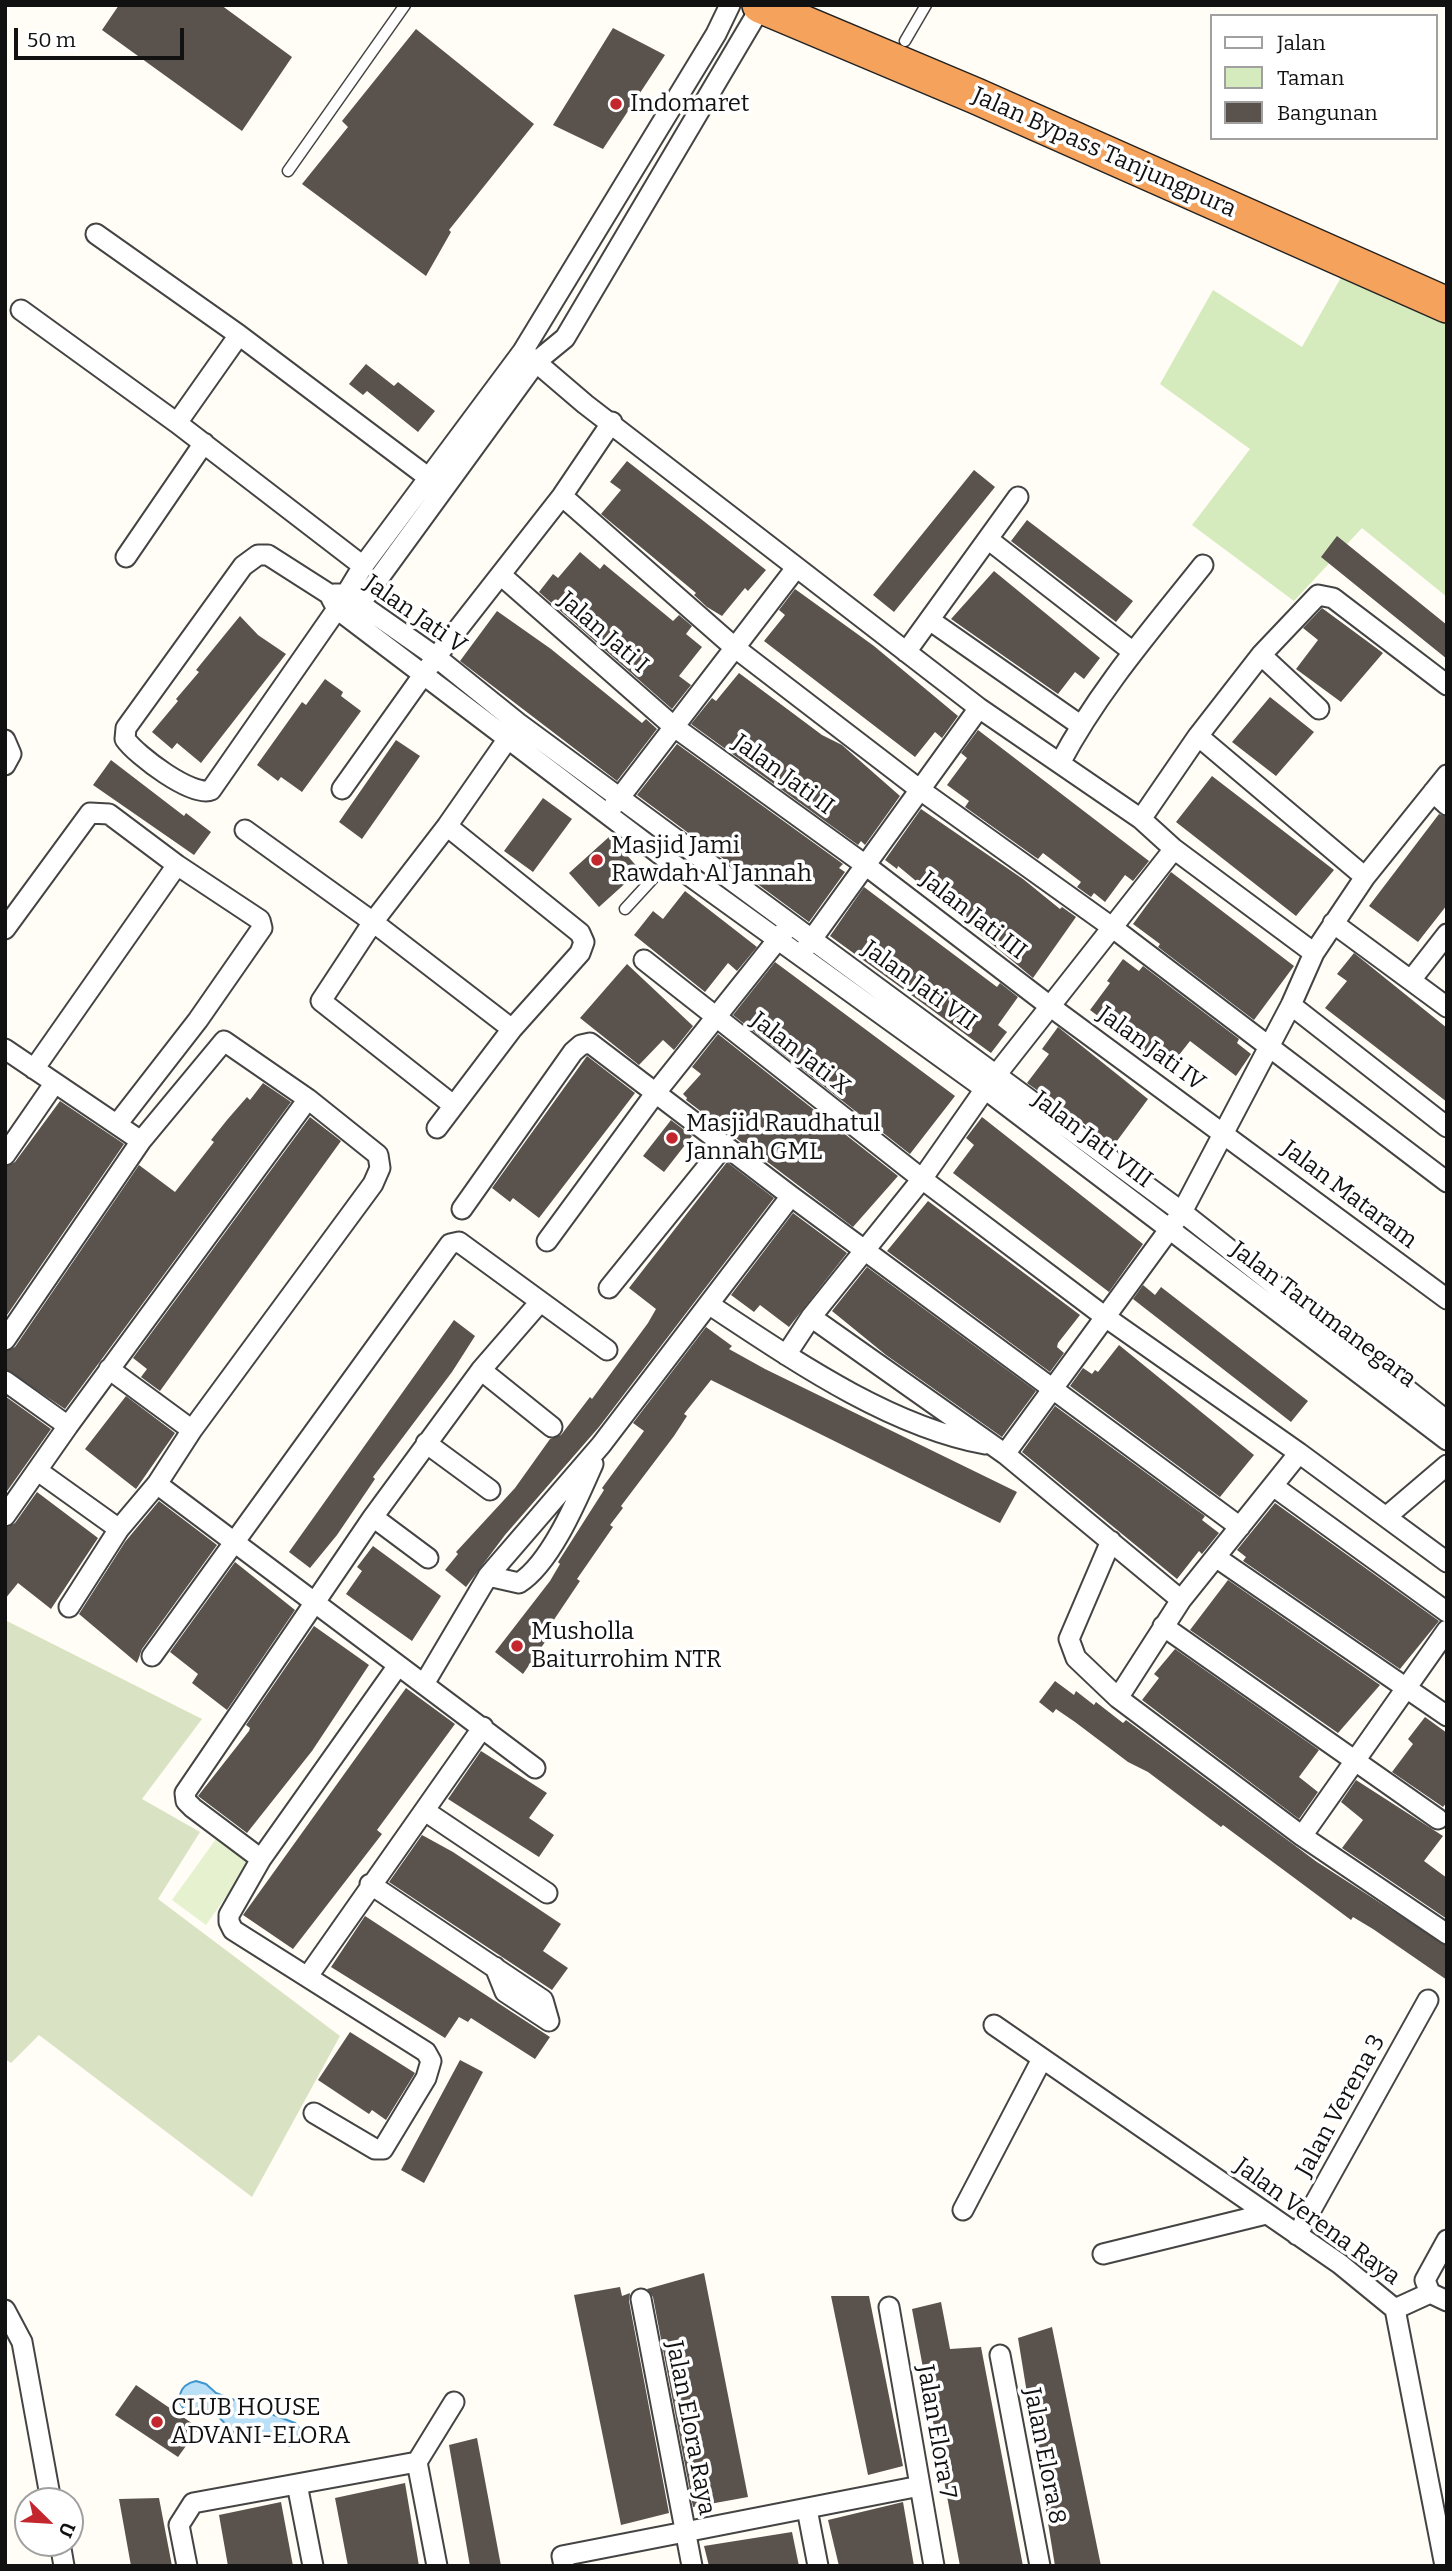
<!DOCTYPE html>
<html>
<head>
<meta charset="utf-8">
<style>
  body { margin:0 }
  #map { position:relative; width:1452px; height:2571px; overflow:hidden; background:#fffdf5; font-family:Bitter,serif }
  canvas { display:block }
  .frame { position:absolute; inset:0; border:7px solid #111; pointer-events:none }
  .legend { position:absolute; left:1210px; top:14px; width:228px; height:126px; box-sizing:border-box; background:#fff; border:2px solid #a0a0a0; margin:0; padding:9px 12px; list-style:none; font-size:21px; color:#111 }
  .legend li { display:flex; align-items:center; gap:14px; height:35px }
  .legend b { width:35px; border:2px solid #a0a0a0 }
  .north { position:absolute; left:14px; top:2487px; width:70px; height:70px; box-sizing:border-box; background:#fff; border:2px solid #a0a0a0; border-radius:50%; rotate:114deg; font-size:19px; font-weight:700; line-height:28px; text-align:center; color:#111 }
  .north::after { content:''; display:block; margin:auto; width:24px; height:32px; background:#c4262e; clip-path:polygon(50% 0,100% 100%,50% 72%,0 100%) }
  .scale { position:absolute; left:14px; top:28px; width:170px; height:32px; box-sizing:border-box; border:4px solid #111; border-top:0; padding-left:9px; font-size:21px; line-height:24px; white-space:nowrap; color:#111; -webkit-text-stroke:5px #fff; paint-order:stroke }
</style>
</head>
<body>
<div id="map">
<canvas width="1452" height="2571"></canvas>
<div class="frame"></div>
<ul class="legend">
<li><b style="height:9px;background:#fff"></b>Jalan</li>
<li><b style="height:19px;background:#d5ebbd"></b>Taman</li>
<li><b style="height:19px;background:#5a524d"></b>Bangunan</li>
</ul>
<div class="north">U</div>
<div class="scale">50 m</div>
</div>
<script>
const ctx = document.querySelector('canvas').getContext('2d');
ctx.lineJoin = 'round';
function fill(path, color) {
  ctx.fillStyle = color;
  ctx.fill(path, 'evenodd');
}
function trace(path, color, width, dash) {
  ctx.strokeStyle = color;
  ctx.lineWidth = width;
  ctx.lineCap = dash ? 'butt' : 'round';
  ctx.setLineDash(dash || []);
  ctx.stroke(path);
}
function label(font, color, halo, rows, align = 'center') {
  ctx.font = font + ' Bitter,serif';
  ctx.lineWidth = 7;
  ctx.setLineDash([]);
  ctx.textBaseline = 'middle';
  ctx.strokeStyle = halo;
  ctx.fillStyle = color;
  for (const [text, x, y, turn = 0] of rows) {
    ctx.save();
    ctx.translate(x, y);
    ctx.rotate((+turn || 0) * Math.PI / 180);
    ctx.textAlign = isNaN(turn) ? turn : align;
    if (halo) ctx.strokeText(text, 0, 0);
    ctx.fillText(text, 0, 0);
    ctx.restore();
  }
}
const green = new Path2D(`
  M 1344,272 L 1447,318 L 1447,597 L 1362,528 L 1294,601 L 1192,525 L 1250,449 L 1160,384 L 1213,290 L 1302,347 Z`);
const cemetery = new Path2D(`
  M 5,1620 L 202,1719 L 142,1799 L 200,1832 L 158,1899 L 340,2036 L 252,2197 L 39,2035 L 11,2063 L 5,2059 Z`);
const pitch = new Path2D(`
  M 216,1839 L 250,1863 L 206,1925 L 172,1900 Z`);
const water = new Path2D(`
  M 196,2381 L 206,2384 L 216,2393 L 295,2423 L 300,2429 L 297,2440 L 289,2446 L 270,2434 L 247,2437 L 236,2435 L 213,2411 L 188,2413 C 174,2402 178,2385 196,2381 Z`);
const building = new Path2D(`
  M 119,5 L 221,5 L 292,57 L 242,131 L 102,30 Z
  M 613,28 L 665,55 L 603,149 L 553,125 Z
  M 416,29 L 534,124 L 449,230 L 451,232 L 426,276 L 302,184 L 348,127 L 342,121 Z
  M 366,364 L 394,386 L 398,382 L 435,411 L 418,432 L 367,391 L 363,395 L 349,384 Z
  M 627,461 L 766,570 L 748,591 L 745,588 L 722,616 L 707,607 L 694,595 L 696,593 L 601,514 L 621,490 L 610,482 Z
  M 974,470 L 995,487 L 894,612 L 873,595 Z
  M 1027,520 L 1133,601 L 1116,622 L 1011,541 Z
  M 1337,536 L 1447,625 L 1447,659 L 1321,557 Z
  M 580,552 L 600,569 L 604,564 L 673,621 L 679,615 L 692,626 L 686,634 L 702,647 L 679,676 L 691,685 L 672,709 L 539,592 L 553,574 L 558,578 Z
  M 994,571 L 1100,658 L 1084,679 L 1075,672 L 1058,694 L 951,619 Z
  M 795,589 L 874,646 L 958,716 L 942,738 L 935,732 L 915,757 L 764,641 L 785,615 L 779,610 Z
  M 1322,608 L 1383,653 L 1341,702 L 1296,669 L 1318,640 L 1303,628 Z
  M 497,611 L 551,649 L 642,723 L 646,719 L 657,729 L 617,781 L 460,661 Z
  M 240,616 L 258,635 L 286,654 L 201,763 L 177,743 L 172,749 L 152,732 L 178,701 L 176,699 L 199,672 L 196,670 Z
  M 739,673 L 822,735 L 842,745 L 900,796 L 865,845 L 861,841 L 858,845 L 691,724 L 712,698 L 716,701 Z
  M 325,679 L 343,692 L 341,696 L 361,711 L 302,792 L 281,777 L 278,781 L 257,765 L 302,702 L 306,705 Z
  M 1270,697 L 1314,732 L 1276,776 L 1232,742 Z
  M 978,730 L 1149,861 L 1133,881 L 1125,875 L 1105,902 L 1094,893 L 1091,897 L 1077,887 L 1081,882 L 1043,853 L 1038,859 L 965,807 L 969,801 L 947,785 L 967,758 L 961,753 Z
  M 396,740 L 420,756 L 362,839 L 339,822 Z
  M 677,744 L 843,864 L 839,868 L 845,872 L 809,922 L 637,795 Z
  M 111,760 L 184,816 L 186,813 L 211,832 L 194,855 L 93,785 Z
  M 1212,776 L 1334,870 L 1296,916 L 1176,822 Z
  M 543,798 L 572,819 L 533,872 L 504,851 Z
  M 921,809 L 1023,879 L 1060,909 L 1062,907 L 1076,917 L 1033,978 L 898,866 L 897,869 L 885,860 Z
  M 1439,814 L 1447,817 L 1447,905 L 1418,942 L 1369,906 Z
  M 610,836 L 640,870 L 599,907 L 569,873 Z
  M 1171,872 L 1294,966 L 1254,1020 L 1158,947 L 1160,944 L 1133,924 Z
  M 864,887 L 997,987 L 1000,983 L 1018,997 L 998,1025 L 1007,1032 L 991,1053 L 830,936 Z
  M 685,891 L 757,947 L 737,971 L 728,963 L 705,992 L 634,935 L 653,911 L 663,919 Z
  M 1354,953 L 1447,1028 L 1447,1102 L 1325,1008 L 1347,981 L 1337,974 Z
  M 1123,959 L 1139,971 L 1143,966 L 1239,1039 L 1237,1043 L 1251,1054 L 1236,1076 L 1190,1041 L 1168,1069 L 1090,1010 L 1110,983 L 1107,981 Z
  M 775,962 L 955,1096 L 910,1154 L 733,1015 Z
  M 627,964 L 693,1026 L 674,1050 L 663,1040 L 639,1065 L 580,1018 Z
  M 1058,1027 L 1148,1099 L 1114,1145 L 1027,1083 L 1049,1054 L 1042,1049 Z
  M 718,1034 L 898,1176 L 853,1227 L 686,1100 L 687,1098 L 683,1094 L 701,1074 L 692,1067 Z
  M 587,1056 L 635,1093 L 539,1218 L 513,1198 L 510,1202 L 492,1188 Z
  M 263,1083 L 291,1102 L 65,1409 L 5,1369 L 5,1352 L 15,1347 L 139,1165 L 175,1192 L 214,1142 L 211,1140 L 227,1120 L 247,1097 L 250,1100 Z
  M 60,1101 L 124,1144 L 5,1318 L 5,1167 L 15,1162 Z
  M 310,1117 L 341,1141 L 160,1391 L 141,1377 L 147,1369 L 133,1358 Z
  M 982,1117 L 1143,1244 L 1109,1292 L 953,1173 L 974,1145 L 966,1138 Z
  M 671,1120 L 692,1136 L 664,1172 L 643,1156 Z
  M 727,1162 L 774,1198 L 599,1427 L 505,1535 L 466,1587 L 445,1570 L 458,1554 L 456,1552 L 515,1488 L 550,1439 L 561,1435 L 590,1397 L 592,1399 L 648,1323 L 656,1309 L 629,1288 Z
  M 928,1201 L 1080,1315 L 1058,1343 L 1057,1347 L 1064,1353 L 1050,1372 L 887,1251 Z
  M 793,1213 L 847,1253 L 789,1327 L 760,1305 L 754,1312 L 731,1295 Z
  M 867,1267 L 1036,1391 L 1002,1437 L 886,1355 L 832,1311 Z
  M 1143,1285 L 1155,1295 L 1161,1287 L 1308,1401 L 1291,1422 L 1133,1299 Z
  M 454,1320 L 475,1336 L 452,1372 L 373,1477 L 375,1479 L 337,1535 L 310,1568 L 289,1552 Z
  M 706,1327 L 732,1346 L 729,1349 L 765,1369 L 1017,1492 L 1000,1523 L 711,1380 L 684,1414 L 687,1416 L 674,1436 L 621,1506 L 623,1508 L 610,1525 L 613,1527 L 577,1579 L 580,1581 L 541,1639 L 545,1642 L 523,1674 L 495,1652 L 550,1581 L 560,1564 L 558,1562 L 604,1490 L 602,1488 L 644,1431 L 633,1423 Z
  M 1119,1345 L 1254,1455 L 1220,1497 L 1070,1386 L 1083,1368 L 1092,1374 L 1095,1370 L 1098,1372 Z
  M 5,1396 L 51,1429 L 5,1494 Z
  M 126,1396 L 175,1433 L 136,1489 L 85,1449 Z
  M 1055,1406 L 1205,1516 L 1202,1520 L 1219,1533 L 1202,1554 L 1199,1551 L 1177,1579 L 1022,1452 Z
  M 37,1492 L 98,1538 L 51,1609 L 18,1583 L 5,1599 L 5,1528 L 15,1523 Z
  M 159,1501 L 217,1545 L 142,1649 L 137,1663 L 79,1614 L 125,1542 Z
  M 1275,1503 L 1439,1621 L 1400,1669 L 1243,1561 L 1246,1557 L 1237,1550 Z
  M 373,1546 L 441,1596 L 412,1641 L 346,1594 L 362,1571 L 357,1567 Z
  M 235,1562 L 295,1610 L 227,1710 L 192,1683 L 198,1674 L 170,1652 Z
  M 1228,1580 L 1380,1685 L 1338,1733 L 1190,1630 Z
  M 314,1626 L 369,1665 L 312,1751 L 247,1833 L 198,1796 L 249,1731 L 250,1728 L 246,1725 Z
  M 1175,1649 L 1319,1750 L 1299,1777 L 1318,1792 L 1299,1819 L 1142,1700 L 1159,1678 L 1154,1674 Z
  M 1055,1681 L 1074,1695 L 1076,1691 L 1094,1705 L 1096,1702 L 1123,1723 L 1126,1720 L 1317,1862 L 1447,1946 L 1447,1980 L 1373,1929 L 1353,1917 L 1351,1920 L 1223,1825 L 1221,1827 L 1148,1772 L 1128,1762 L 1075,1722 L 1056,1709 L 1053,1713 L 1039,1702 Z
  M 406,1688 L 455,1724 L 377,1830 L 382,1834 L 293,1949 L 243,1915 Z
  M 1425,1717 L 1447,1733 L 1447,1802 L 1443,1807 L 1392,1772 L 1413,1744 L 1408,1739 Z
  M 481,1751 L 547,1793 L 529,1818 L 554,1835 L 539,1857 L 448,1799 Z
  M 1356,1780 L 1443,1836 L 1424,1861 L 1447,1878 L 1447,1919 L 1342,1848 L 1363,1820 L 1341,1802 Z
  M 422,1835 L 453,1852 L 561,1924 L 543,1951 L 568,1968 L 552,1990 L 389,1882 Z
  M 365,1916 L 550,2037 L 535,2059 L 471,2018 L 468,2022 L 459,2017 L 445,2038 L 331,1967 Z
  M 350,2032 L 415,2073 L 386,2120 L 372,2110 L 369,2114 L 318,2080 Z
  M 460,2060 L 483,2072 L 424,2183 L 401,2170 Z
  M 704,2273 L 748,2497 L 693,2507 L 653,2297 L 647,2289 Z
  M 620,2287 L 622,2296 L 630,2293 L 629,2301 L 669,2513 L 621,2525 L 574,2295 Z
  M 831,2296 L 869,2296 L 903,2466 L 868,2475 Z
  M 941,2302 L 950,2349 L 981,2347 L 1023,2566 L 960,2566 L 912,2309 Z
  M 1052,2327 L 1101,2566 L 1055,2566 L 1018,2338 Z
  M 136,2385 L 199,2428 L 178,2457 L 115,2415 Z
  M 477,2438 L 501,2566 L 470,2566 L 449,2445 Z
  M 405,2483 L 419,2566 L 348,2566 L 335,2498 Z
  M 159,2498 L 172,2566 L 131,2566 L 119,2499 Z
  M 281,2502 L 293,2566 L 228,2566 L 219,2515 Z
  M 903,2502 L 914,2566 L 839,2566 L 828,2520 Z
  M 792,2532 L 799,2566 L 709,2566 L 704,2546 Z`);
const lane = new Path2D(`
  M 905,41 L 926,5
  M 288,171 L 405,5
  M 625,909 L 669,861`);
const street = new Path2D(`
  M 96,234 L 239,335 L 437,484
  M 21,310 L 177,423
  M 239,335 L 177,423 L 363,566
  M 523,351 L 716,34 L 730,5
  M 562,496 L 734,647 L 919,789 L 1113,928 L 1447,1182
  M 989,540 L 1133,652
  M 126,557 L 204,443
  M 502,576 L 673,726 L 864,864 L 1051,1007 L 1447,1299
  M 329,594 L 268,555 L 258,555 L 243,566 L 126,728 L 125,739 C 136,755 193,798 211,790 L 337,609 L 363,566 L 523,351 L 585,404 L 979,708 L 1141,819 L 1174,849 L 1314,953
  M 334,594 L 346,594 L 436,657 L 518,723 L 1182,1212 L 1447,1421
  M 331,598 L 337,609 L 669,861 L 985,1089 L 1447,1440
  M 360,604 L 537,361 L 565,338 L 762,5
  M 931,621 L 1080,725
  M 906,652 L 1018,497
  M 1261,655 L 1319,709
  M 1198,736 L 1365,877
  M 5,740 L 11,754 L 5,765
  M 1060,763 C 1098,691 1152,629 1203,565
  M 342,789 L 436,657 L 562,496 L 612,422
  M 1433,792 L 1447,805
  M 614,805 L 796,568
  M 1141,819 L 1198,736 L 1261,655 L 1318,595 L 1333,598 L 1447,685
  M 245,830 L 373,922 L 512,1029
  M 1333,923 L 1447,1007
  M 5,929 L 90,813 L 109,814 L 177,865 L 34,1069
  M 807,946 L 979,708
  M 644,960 L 922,1179 L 1104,1316 L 1299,1453 L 1181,1600 L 1118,1698 L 1302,1836 L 1447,1934
  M 1411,980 L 1447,934
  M 1291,1005 L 1447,1127
  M 5,1049 L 141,1141
  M 453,1105 L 321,1001 L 373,922 L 447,826 L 516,727
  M 118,1123 L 198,1020 L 262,928 L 260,920 L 177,865
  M 437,1128 L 512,1029 L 580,953 L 584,942 L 580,933 L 447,826
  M 5,1155 L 54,1084
  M 462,1209 L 573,1052 L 581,1045 L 590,1043 L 791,1196 L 1240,1527
  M 547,1241 L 657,1091 L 787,928
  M 609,1288 L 724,1146
  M 710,1305 C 792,1359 888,1426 985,1444
  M 811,1317 L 1005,1454 L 1181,1600
  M 5,1340 L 141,1141 L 224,1041 L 308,1099 L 378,1155 L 380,1168 L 373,1184 L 192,1430 L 157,1484 L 119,1529 L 69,1607
  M 786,1355 L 811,1317 L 922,1179 L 985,1089 L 1174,849
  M 109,1369 L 192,1430
  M 481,1370 L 552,1427
  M 5,1381 L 68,1426
  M 426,1443 L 490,1490
  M 1299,1453 L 1447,1562
  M 1005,1454 L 1182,1212 L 1291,1005 L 1314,953 L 1365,877 L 1447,775
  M 38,1471 L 119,1529
  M 157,1484 L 535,1768
  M 1273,1486 L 1447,1612
  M 5,1516 L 68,1426 L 308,1099
  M 373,1517 L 428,1558
  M 1386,1517 L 1447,1465
  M 1111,1541 L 1069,1639 L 1076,1658 L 1118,1698
  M 1217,1558 L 1447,1716
  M 488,1576 L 519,1583 C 551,1563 578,1498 593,1464
  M 1163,1626 L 1438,1819
  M 152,1656 L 450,1244 L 459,1242 L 607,1350
  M 424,1684 L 488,1576 L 601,1445 L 791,1196
  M 425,1811 L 547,1893
  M 1302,1836 L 1447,1630
  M 261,1859 L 193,1808 L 186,1801 L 185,1793 L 373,1517 L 481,1370 L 540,1302
  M 370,1884 L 543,2000 L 549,2021 L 505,1992 L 495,1967
  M 308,1976 L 483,1727
  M 994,2025 L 1340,2264 L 1395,2309 L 1445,2566
  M 314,2113 L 375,2149 L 383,2149 L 426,2078 L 431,2061 L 426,2052 L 233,1930 L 229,1922 L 229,1915 L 261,1859 L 397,1667
  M 963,2210 L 1042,2059
  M 1297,2235 L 1428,2000
  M 1447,2240 L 1425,2280 L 1430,2293 L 1447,2301
  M 1103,2254 L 1266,2214
  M 641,2299 L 692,2566
  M 889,2307 L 934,2566
  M 1395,2309 L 1430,2293
  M 5,2310 L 22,2342 L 51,2501
  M 1000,2355 L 1040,2566
  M 417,2462 L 437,2566
  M 297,2484 L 313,2566
  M 807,2509 L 818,2566
  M 60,2543 L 64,2566
  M 187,2566 L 179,2525 L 193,2503 L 417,2462 L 454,2402
  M 564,2566 L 562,2556 L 920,2486`);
const highway = new Path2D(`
  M 760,5 L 976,96 L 1447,305`);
const markers = [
  [616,104,7,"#c4262e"],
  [597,860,7,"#c4262e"],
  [672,1138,7,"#c4262e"],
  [517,1646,7,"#c4262e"],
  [157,2422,7,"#c4262e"]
];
const poiNames = [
  ["Indomaret",630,104],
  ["Masjid Jami",611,846],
  ["Rawdah Al Jannah",611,874],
  ["Masjid Raudhatul",686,1124],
  ["Jannah GML",686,1152],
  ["Musholla",531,1632],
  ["Baiturrohim NTR",531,1660],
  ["CLUB HOUSE",171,2408],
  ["ADVANI-ELORA",171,2436]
];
const streetNames = [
  ["Jalan Bypass Tanjungpura",1104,153,24],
  ["Jalan Jati V",415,615,35],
  ["Jalan Jati I",603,633,41],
  ["Jalan Jati II",783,775,36],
  ["Jalan Jati III",973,916,38],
  ["Jalan Jati VII",919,986,36],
  ["Jalan Jati IV",1151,1049,36],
  ["Jalan Jati X",800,1054,38],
  ["Jalan Jati VIII",1092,1140,37],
  ["Jalan Mataram",1349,1195,37],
  ["Jalan Tarumanegara",1323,1315,37],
  ["Jalan Verena 3",1341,2106,-61],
  ["Jalan Verena Raya",1317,2222,36],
  ["Jalan Elora Raya",690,2428,79],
  ["Jalan Elora 7",936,2432,80],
  ["Jalan Elora 8",1044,2456,79]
];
fill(green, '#d5ebbd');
fill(cemetery, '#d9e3c4');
fill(pitch, '#e6f2cf');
fill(water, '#b9e0f7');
trace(water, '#3f96cf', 2);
fill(building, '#5a524d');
trace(lane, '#444', 13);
trace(street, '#444', 23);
trace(highway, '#222', 38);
trace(lane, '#fff', 10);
trace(street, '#fff', 19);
trace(highway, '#f5a25d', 35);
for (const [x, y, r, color] of markers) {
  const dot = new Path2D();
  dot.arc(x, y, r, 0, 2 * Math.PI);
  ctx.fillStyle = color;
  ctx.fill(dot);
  trace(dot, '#fff', 2.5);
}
label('24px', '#111', '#fff', poiNames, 'left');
label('24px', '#111', '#fff', streetNames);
</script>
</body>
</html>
